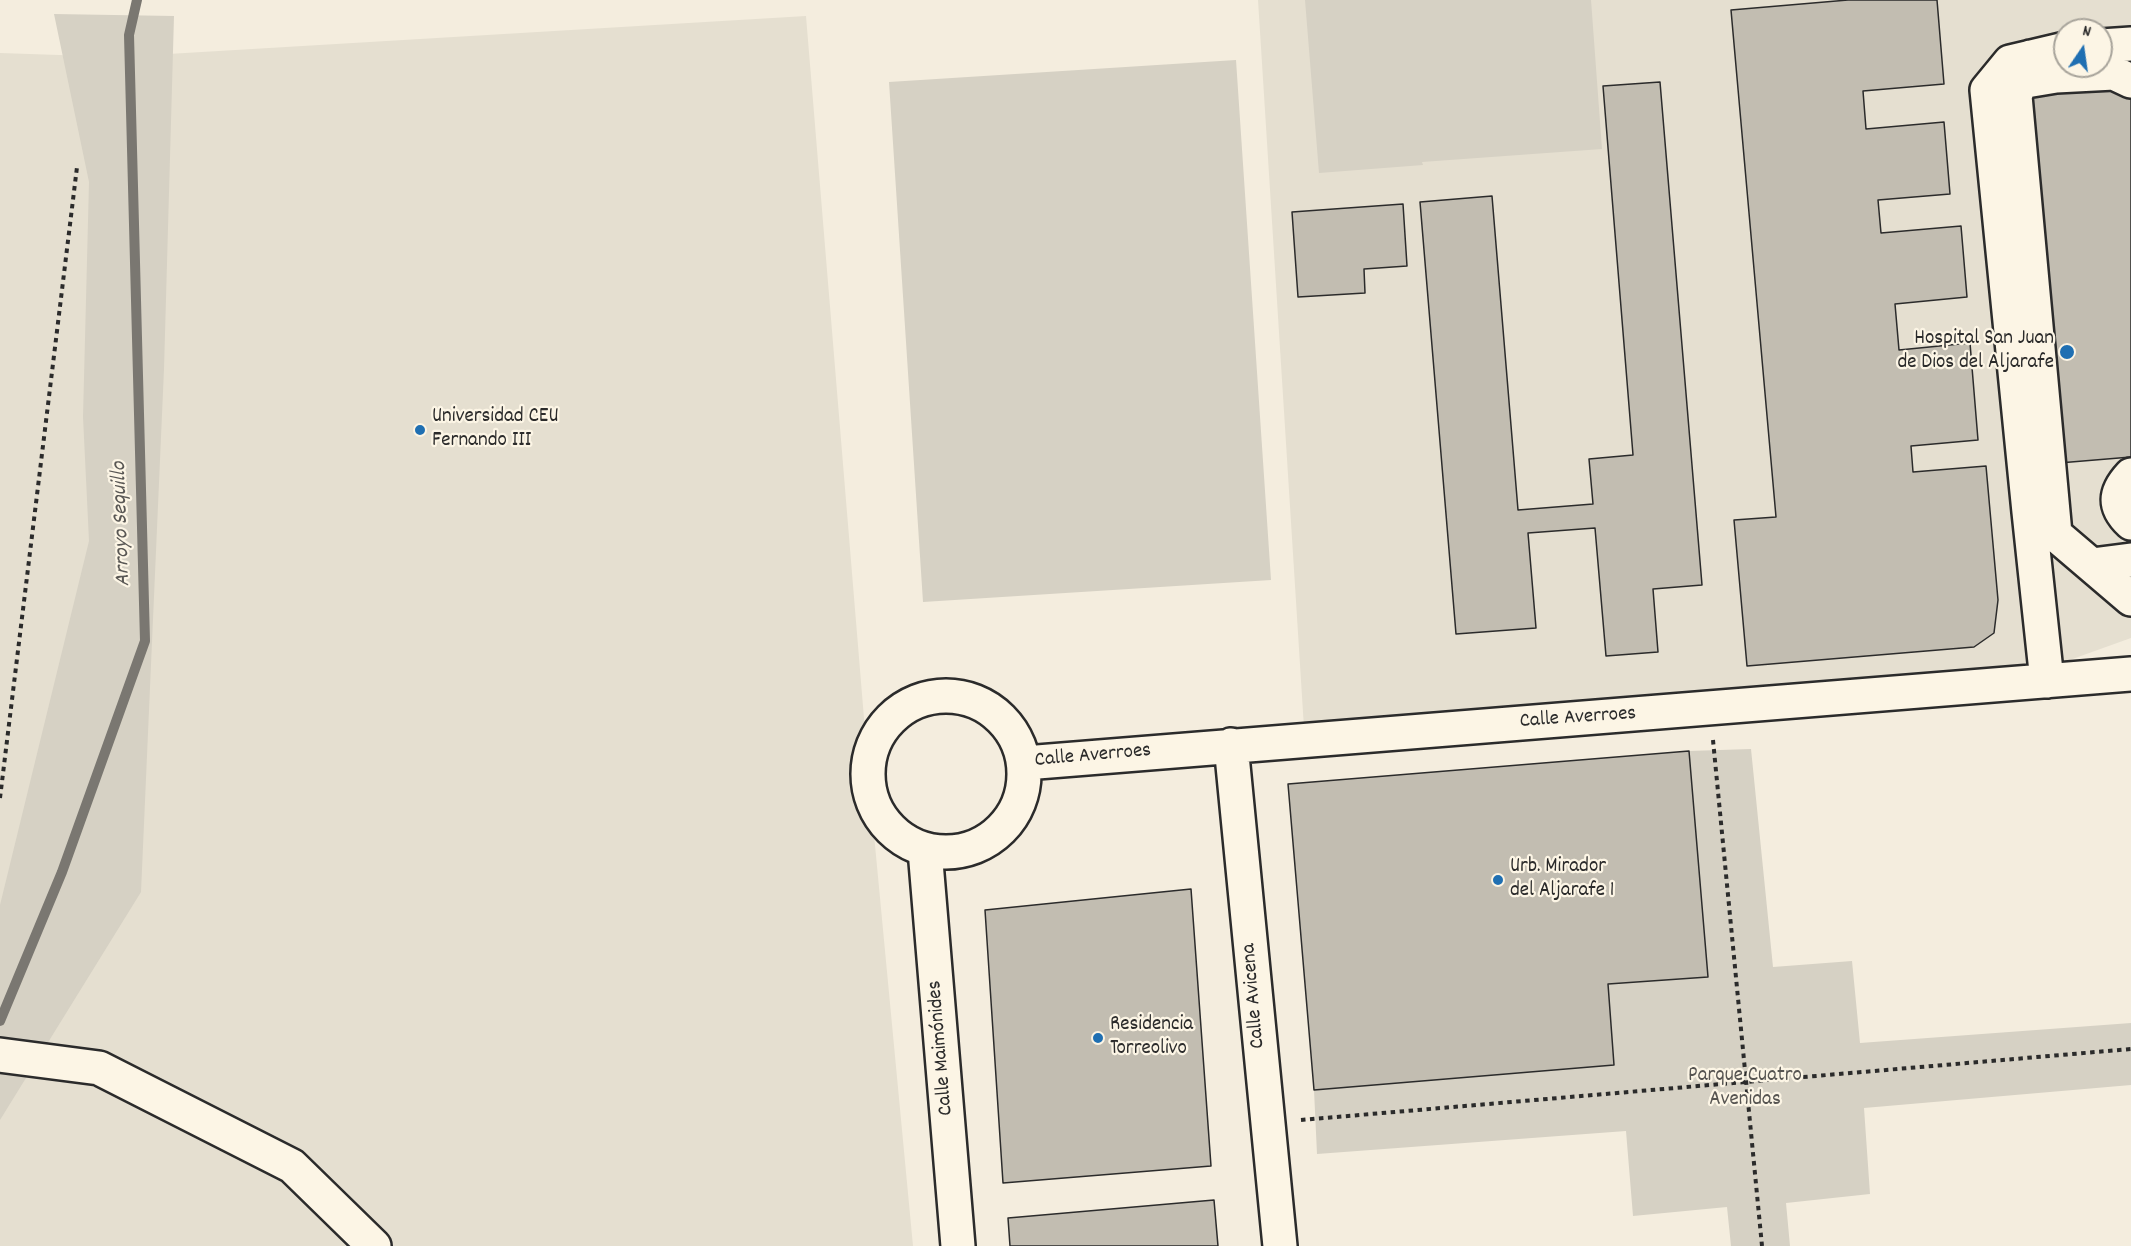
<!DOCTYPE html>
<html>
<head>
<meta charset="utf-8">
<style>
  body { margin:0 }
  #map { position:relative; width:2131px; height:1246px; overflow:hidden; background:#f4edde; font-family:Dekko,sans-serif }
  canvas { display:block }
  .north { position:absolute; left:2053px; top:18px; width:60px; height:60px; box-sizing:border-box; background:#fcf5e5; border:2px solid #a8a49b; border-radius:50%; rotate:13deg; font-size:16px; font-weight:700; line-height:24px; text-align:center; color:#2b2b2b }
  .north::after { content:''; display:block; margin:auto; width:21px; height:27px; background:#1f6fb2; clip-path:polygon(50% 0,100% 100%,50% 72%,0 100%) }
</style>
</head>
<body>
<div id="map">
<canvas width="2131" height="1246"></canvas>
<div class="north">N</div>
</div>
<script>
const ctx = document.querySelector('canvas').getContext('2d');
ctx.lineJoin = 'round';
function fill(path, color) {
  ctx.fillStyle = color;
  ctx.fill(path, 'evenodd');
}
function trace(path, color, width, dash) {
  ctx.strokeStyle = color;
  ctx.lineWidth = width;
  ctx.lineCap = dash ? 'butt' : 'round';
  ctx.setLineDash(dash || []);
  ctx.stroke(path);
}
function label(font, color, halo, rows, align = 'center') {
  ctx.font = font + ' Dekko,sans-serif';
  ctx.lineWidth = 4.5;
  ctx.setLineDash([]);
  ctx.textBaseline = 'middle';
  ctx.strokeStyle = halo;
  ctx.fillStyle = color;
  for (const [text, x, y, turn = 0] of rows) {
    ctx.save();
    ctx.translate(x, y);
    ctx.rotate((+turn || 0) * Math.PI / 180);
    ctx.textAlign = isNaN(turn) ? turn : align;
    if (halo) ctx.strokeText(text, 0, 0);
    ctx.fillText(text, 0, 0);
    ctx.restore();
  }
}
const built = new Path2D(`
  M 1258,0 L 2131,0 L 2131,638 L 2039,671 L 1304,728 ZM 2065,30 L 2101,30 L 2101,66 L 2065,66 Z
  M 806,16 L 871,803 L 913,1246 L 0,1246 L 0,53 L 118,57 Z`);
const green = new Path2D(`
  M 1305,0 L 1591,0 L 1602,149 L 1422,162 L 1423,165 L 1319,173 Z
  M 54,14 L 174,16 L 164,369 L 141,892 L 0,1120 L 0,905 L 89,541 L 83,417 L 89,182 Z
  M 1236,60 L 1271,580 L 923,602 L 889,82 Z
  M 1751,749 L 1773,967 L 1852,961 L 1860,1043 L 2131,1023 L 2131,1085 L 1864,1108 L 1870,1194 L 1786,1203 L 1790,1246 L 1731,1246 L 1727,1207 L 1633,1216 L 1626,1131 L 1317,1154 L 1314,1090 L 1614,1065 L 1608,984 L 1707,977 L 1689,751 Z`);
const stream = new Path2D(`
  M 0,1021 L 62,872 L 145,641 L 129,35 L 137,0`);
const building = new Path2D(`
  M 1848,0 L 1937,0 L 1944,84 L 1863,91 L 1866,129 L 1944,122 L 1950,194 L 1878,200 L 1881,233 L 1961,226 L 1967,297 L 1895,304 L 1899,350 L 1970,343 L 1978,440 L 1911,446 L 1913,472 L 1986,466 L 1998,600 L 1994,633 L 1974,647 L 1747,666 L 1734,520 L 1776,517 L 1731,10 Z
  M 1660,82 L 1702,585 L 1653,589 L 1658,652 L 1606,656 L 1595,528 L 1528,533 L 1536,628 L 1456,634 L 1420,202 L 1492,196 L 1518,510 L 1593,504 L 1589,459 L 1633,455 L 1603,86 Z
  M 2119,84 L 2129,91 L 2131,98 L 2131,457 L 2059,463 L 2026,122 L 2032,95 Z
  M 1403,204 L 1407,266 L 1364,269 L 1365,293 L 1298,297 L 1292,212 Z
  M 1689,751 L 1708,977 L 1608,984 L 1614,1065 L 1314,1090 L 1288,784 Z
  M 1191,889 L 1211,1166 L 1003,1183 L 985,910 Z
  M 1214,1200 L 1218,1246 L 1010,1246 L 1008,1218 Z`);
const path = new Path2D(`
  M 1713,740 L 1762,1246
  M 0,798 L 77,167
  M 1301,1120 L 2131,1049`);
const minor = new Path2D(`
  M 2101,46 L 2131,44
  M 2065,49 L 2010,62 L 1987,90 L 2029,512 L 2131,599
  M 2030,57 L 2015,96 L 2055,534
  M 2020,82 L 2056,76 L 2114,73 L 2131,81
  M 2131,475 C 2115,492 2113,506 2131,523
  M 2029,512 L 2047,681
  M 2092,565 L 2131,560
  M868 774a78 78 0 1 1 156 0a78 78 0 1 1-156 0Z
  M 1231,745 L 1280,1246
  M 1025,763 L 2131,674
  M 925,850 L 958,1246
  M 0,1055 L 99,1068 L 292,1166 L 374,1246`);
const markers = [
  [2067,352,8,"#1f6fb2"],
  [420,430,6,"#1f6fb2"],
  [1498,880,6,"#1f6fb2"],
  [1098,1038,6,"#1f6fb2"]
];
const poiNames = [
  ["Hospital San Juan",2054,340,"right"],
  ["de Dios del Aljarafe",2054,364,"right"],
  ["Universidad CEU",432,418],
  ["Fernando III",432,442],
  ["Urb. Mirador",1510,868],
  ["del Aljarafe 1",1510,892],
  ["Residencia",1110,1026],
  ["Torreolivo",1110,1050]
];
const streetNames = [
  ["Calle Averroes",1578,719,-4],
  ["Calle Averroes",1093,757,-5],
  ["Calle Avicena",1255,996,-95],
  ["Calle Maimónides",942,1048,-95]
];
const parkNames = [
  ["Parque Cuatro",1745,1077],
  ["Avenidas",1745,1101]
];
const waterNames = [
  ["Arroyo Sequillo",123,524,-92]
];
fill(built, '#e5dfd0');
fill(green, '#d6d1c4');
trace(stream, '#7a7771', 10);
fill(building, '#c2bdb1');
trace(building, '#2b2b2b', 1.5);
trace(minor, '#2b2b2b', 38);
trace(path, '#2b2b2b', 4, [4.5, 4.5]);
trace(minor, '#fcf5e5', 33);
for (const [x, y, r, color] of markers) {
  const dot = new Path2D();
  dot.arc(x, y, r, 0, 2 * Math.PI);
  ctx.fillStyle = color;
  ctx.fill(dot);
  trace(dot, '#fcf5e5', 2);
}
label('21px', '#2b2b2b', '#fcf5e5', poiNames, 'left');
label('21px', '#2b2b2b', '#fcf5e5', streetNames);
label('21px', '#565451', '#fcf5e5', parkNames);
label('italic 22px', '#595754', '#fcf5e5', waterNames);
</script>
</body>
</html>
